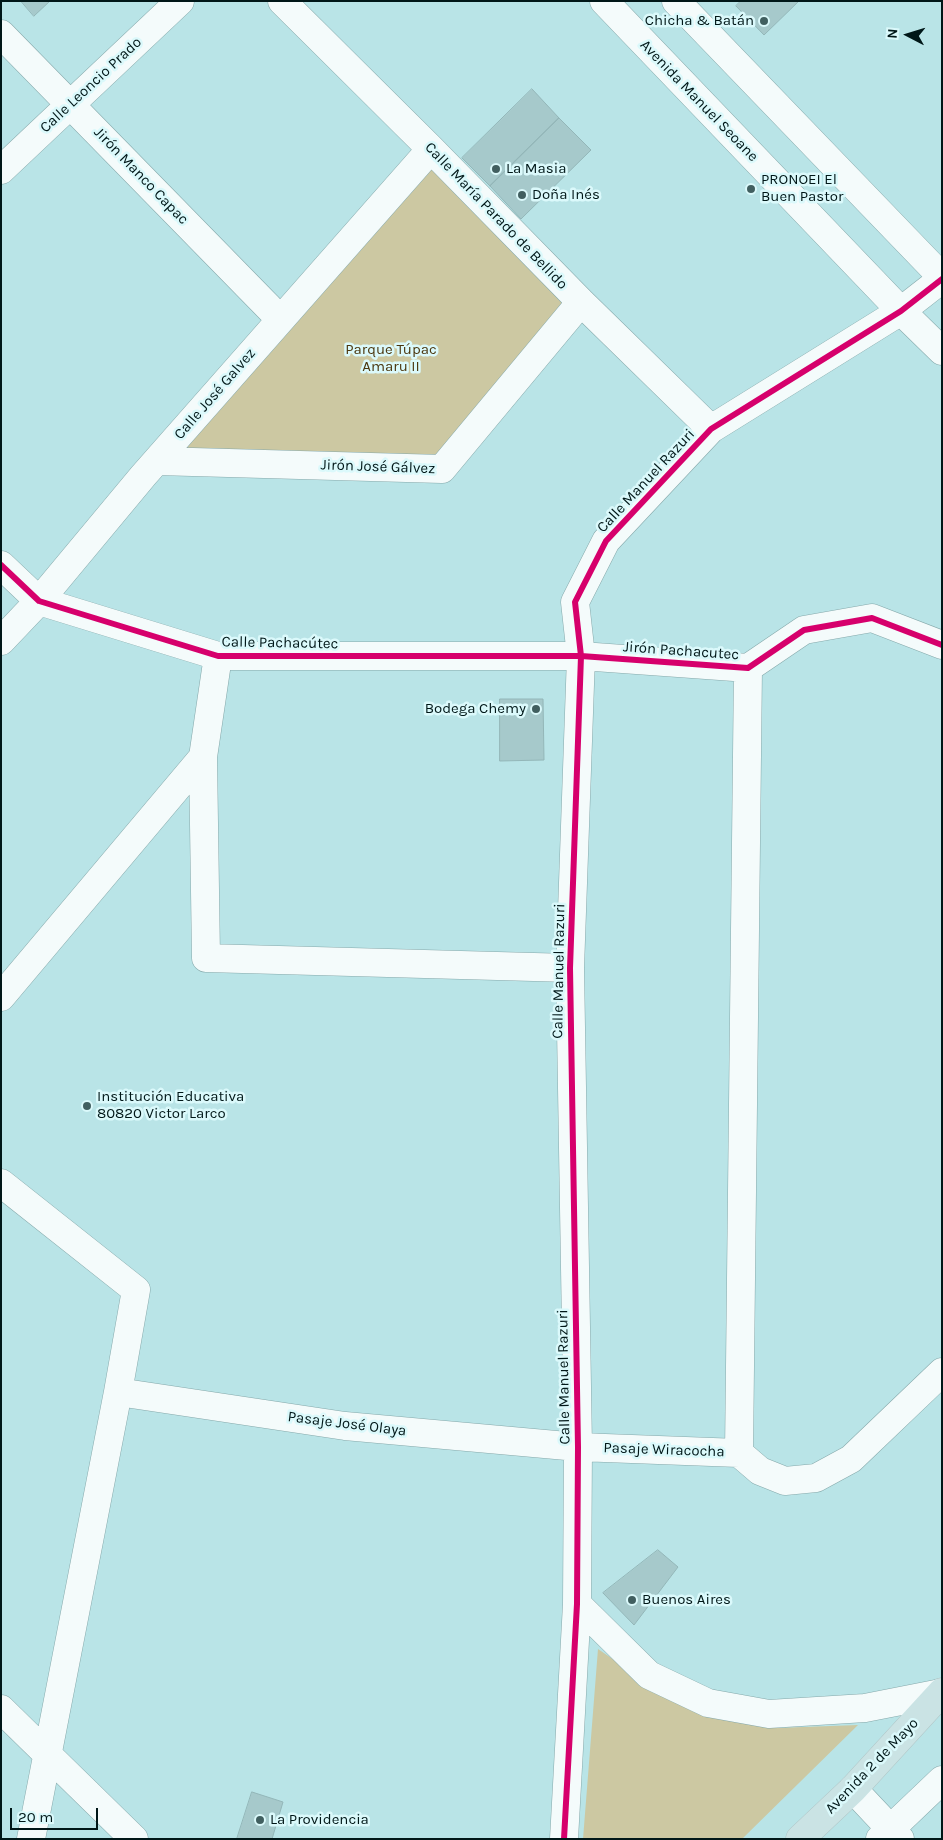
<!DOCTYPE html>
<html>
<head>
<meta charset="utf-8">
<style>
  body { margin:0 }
  #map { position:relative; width:943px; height:1840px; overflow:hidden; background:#b9e4e7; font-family:Karla,sans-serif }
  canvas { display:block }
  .frame { position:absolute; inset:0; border:2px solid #001718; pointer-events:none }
  .north { position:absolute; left:883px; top:10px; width:50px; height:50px; -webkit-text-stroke:4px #dbf9fb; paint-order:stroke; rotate:275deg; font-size:14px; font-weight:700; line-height:20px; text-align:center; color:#001718 }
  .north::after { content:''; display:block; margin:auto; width:18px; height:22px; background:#001718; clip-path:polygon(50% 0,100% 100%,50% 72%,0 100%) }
  .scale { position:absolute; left:10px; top:1808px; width:88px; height:22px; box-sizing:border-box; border:2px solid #001718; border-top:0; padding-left:6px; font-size:15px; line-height:18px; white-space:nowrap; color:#001718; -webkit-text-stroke:4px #dbf9fb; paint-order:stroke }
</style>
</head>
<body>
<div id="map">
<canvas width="943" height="1840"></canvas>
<div class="frame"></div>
<div class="north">N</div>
<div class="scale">20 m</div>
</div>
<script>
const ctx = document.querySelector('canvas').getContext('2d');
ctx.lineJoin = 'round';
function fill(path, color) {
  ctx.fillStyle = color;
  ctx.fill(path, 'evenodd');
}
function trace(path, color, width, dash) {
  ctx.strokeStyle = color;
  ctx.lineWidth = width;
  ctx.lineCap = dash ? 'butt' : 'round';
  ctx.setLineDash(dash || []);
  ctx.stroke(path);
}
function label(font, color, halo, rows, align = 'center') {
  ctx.font = font + ' Karla,sans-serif';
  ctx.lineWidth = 5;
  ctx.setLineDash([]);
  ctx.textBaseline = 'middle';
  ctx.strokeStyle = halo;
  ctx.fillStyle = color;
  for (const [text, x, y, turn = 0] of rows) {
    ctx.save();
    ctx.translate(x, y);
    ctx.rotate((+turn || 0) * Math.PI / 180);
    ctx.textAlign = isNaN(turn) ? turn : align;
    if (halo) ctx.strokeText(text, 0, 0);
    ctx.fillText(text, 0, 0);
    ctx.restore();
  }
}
const green = new Path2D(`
  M 431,153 L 572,299 L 442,469 L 157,461 Z
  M 598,1649 L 661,1692 L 741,1723 L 776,1728 L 858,1725 L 742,1839 L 583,1839 Z`);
const building = new Path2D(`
  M 21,1 L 50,1 L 34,16 Z
  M 741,1 L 799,1 L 764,35 L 736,6 Z
  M 532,89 L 559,118 L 490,186 L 462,158 Z
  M 559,118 L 591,150 L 521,219 L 490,186 Z
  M 500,699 L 543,699 L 544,760 L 500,761 Z
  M 658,1550 L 678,1567 L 634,1625 L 603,1593 Z
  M 252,1792 L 283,1802 L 272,1839 L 237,1839 Z`);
const minor = new Path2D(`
  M 282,1 L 431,149 L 581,302 L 711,429
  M 604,1 L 901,311 L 942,351
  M 676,1 L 942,277
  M 1,34 L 280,319
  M 1,170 L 180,1
  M 157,461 L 442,469 L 581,302
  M 1,565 L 39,601 L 218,656 L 581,656 L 748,668 L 804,630 L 872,618 L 942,645
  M 1,641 L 39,601 L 143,476 L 431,149
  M 218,656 L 203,757 L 206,958 L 570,968
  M 1,997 L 203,757
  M 1,1183 L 136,1290 L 118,1392 L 31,1839
  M 118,1392 L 345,1426 L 578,1447 L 739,1453 L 760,1471 L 785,1481 L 816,1478 L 851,1459 L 942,1372
  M 739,1453 L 748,668
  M 577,1604 L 649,1675 L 708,1703 L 769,1714 L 865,1708 L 941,1693
  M 1,1709 L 134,1839
  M 853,1789 L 900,1839
  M 564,1839 L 577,1604 L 578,1447 L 570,968 L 581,656 L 575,602 L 606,541 L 711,429 L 901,311 L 942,279
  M 880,1839 L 942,1780`);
const highway = new Path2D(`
  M 800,1839 L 853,1789 L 942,1692`);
const cycleway = new Path2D(`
  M 1,565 L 39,601 L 218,656 L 581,656 L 748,668 L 804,630 L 872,618 L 942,645
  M 564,1839 L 577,1604 L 578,1447 L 570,968 L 581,656 L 575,602 L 606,541 L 711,429 L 901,311 L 942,279`);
const markers = [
  [764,21,5,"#415f60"],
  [496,169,5,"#415f60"],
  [751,189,5,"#415f60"],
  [522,195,5,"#415f60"],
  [536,709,5,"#415f60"],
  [87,1106,5,"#415f60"],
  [632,1600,5,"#415f60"],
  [260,1820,5,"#415f60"]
];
const poiNames = [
  ["Chicha & Batán",754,21,"right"],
  ["La Masia",506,169],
  ["PRONOEI El",761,180],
  ["Buen Pastor",761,197],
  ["Doña Inés",532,195],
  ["Bodega Chemy",526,709,"right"],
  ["Institución Educativa",97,1097],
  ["80820 Victor Larco",97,1114],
  ["Buenos Aires",642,1600],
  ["La Providencia",270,1820]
];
const streetNames = [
  ["Calle Leoncio Prado",91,85,-43],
  ["Avenida Manuel Seoane",699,101,46],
  ["Jirón Manco Capac",141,176,46],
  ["Calle María Parado de Bellido",496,216,46],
  ["Calle José Galvez",215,394,-49],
  ["Jirón José Gálvez",378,467,2],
  ["Calle Manuel Razuri",646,481,-47],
  ["Calle Pachacútec",280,643,1],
  ["Jirón Pachacutec",681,651,4],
  ["Calle Manuel Razuri",559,971,-89],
  ["Calle Manuel Razuri",564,1377,-91],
  ["Pasaje José Olaya",347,1424,7],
  ["Pasaje Wiracocha",664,1450,2],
  ["Avenida 2 de Mayo",872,1766,-46]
];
const parkNames = [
  ["Parque Túpac",391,350],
  ["Amaru II",391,367]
];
fill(green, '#ccc8a2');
fill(building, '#a6c9cb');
trace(building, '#93b6b8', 1);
trace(minor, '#85a8aa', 29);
trace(highway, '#afc3c4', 29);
trace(minor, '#f4fbfb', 28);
trace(highway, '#cae3e4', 28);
trace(cycleway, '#d6006c', 6);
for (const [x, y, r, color] of markers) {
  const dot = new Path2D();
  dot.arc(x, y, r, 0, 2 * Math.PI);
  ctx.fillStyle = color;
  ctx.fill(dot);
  trace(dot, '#dbf9fb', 2);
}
label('15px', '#001718', '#dbf9fb', poiNames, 'left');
label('15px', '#001718', '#dbf9fb', streetNames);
label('15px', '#4b360d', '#dbf9fb', parkNames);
</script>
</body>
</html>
